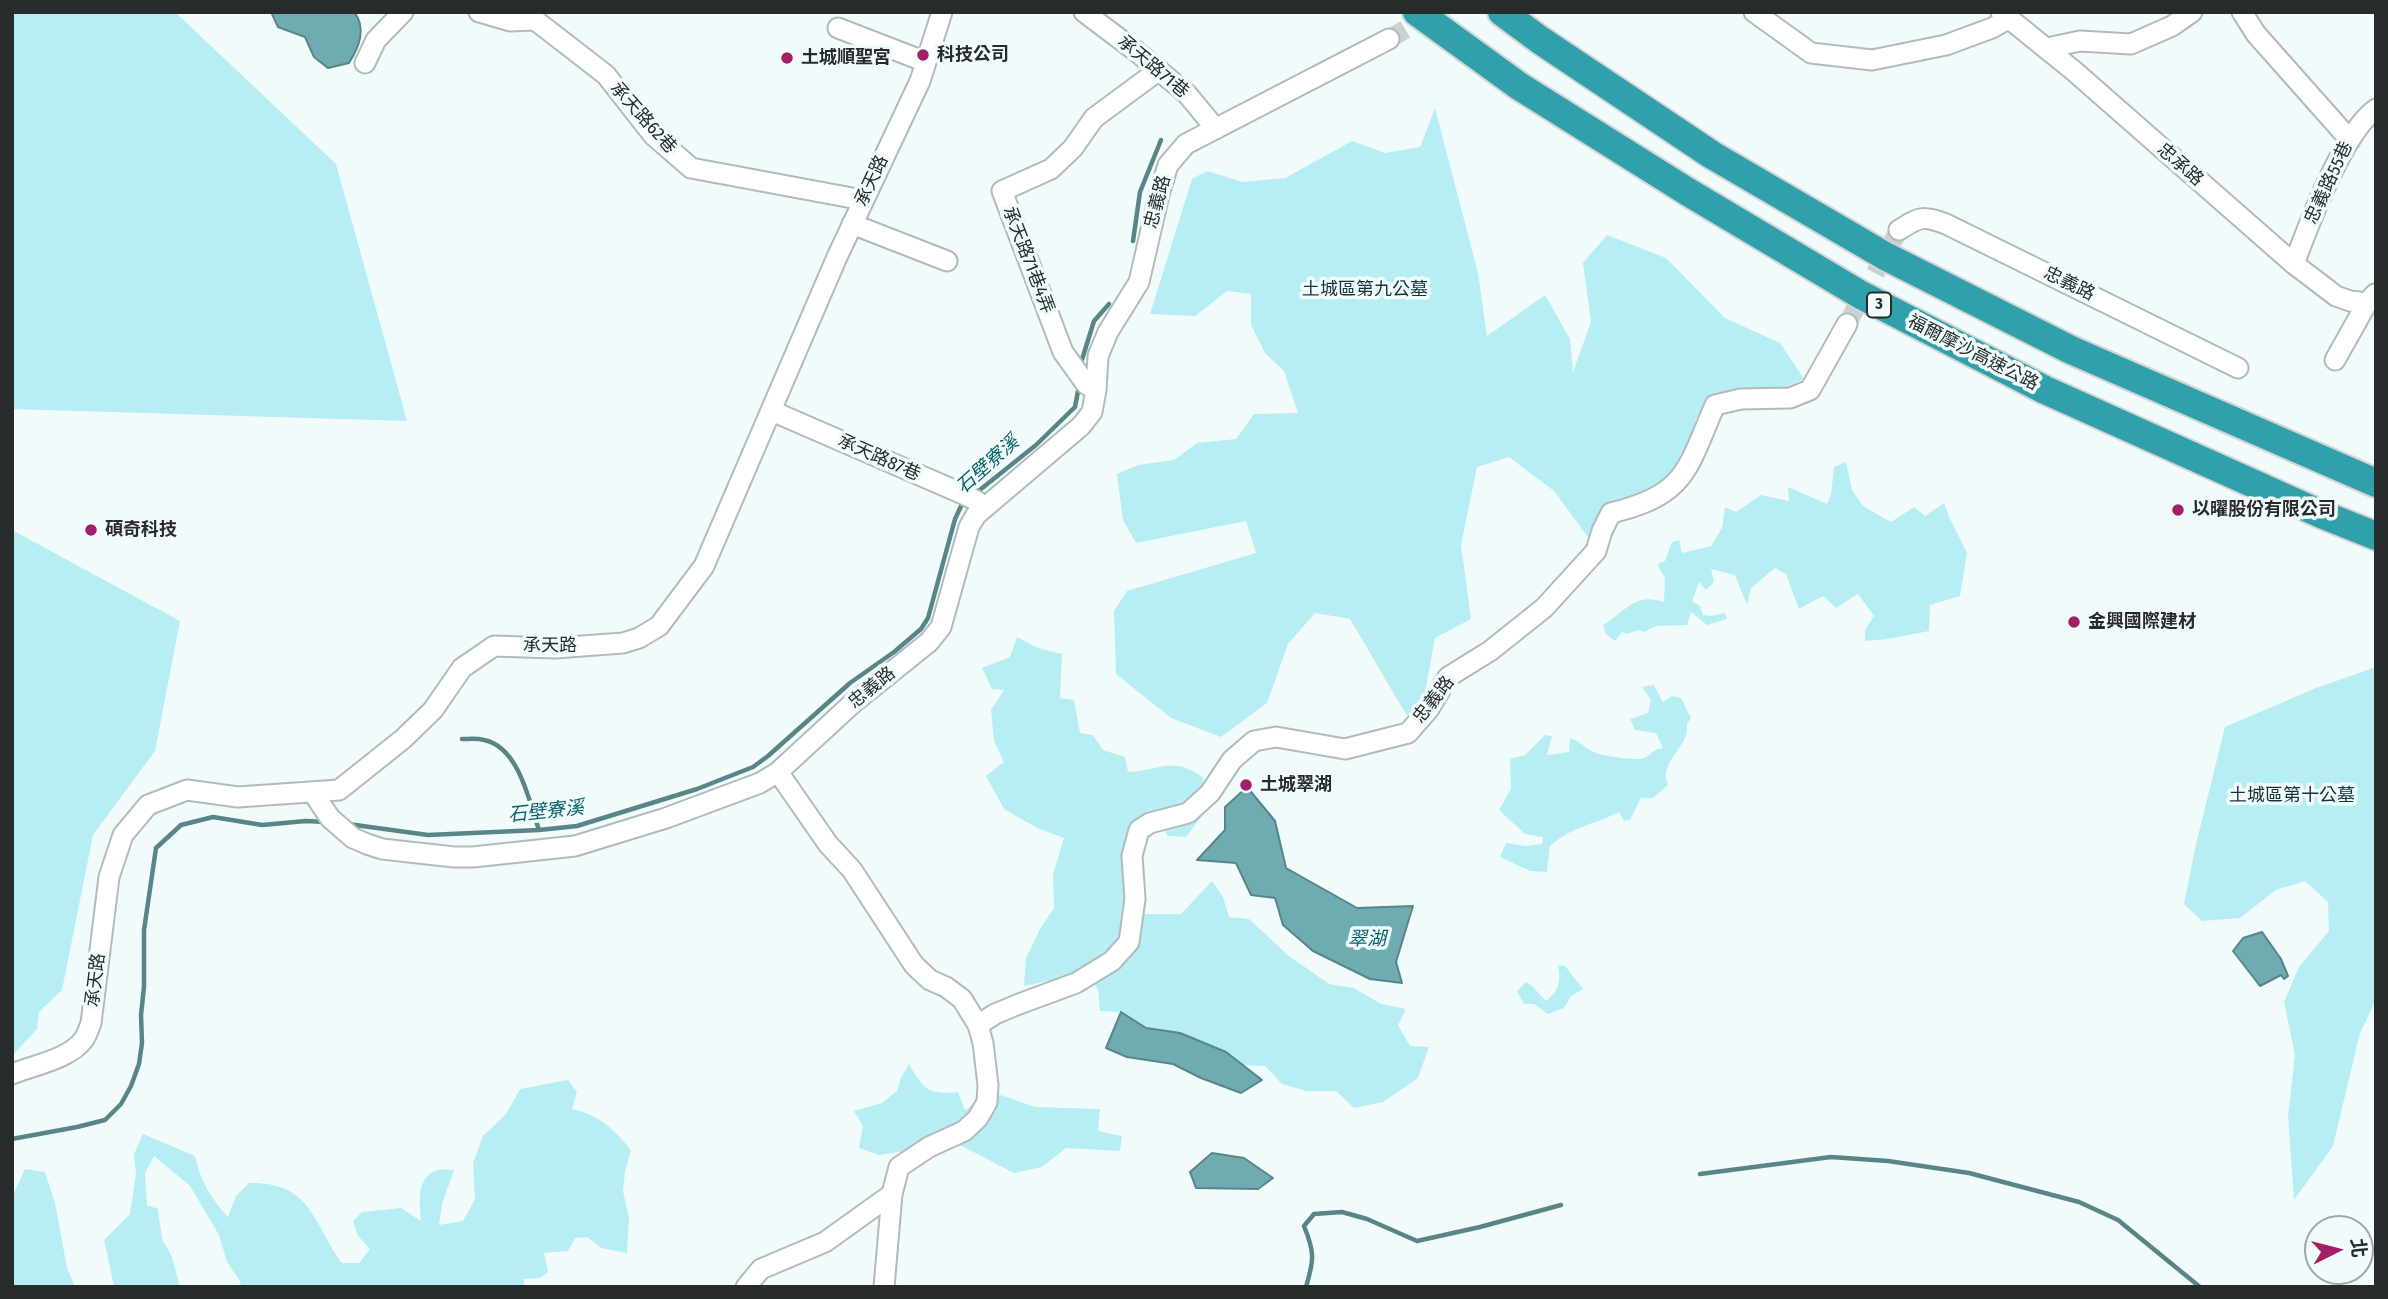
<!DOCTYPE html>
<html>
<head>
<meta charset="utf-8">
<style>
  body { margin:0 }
  #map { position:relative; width:2388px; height:1299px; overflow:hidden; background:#f1fbfc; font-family:"Fira Sans Condensed","Noto Sans TC",sans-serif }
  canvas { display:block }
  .frame { position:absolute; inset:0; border:14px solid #282b2b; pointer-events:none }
  .north { position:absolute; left:2304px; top:1215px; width:70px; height:70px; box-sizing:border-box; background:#f1fbfc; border:2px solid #a1a8a8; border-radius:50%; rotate:84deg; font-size:19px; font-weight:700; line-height:28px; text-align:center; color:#282b2b }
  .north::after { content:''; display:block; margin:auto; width:24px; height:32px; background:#a51e68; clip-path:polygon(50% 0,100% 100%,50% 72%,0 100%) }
</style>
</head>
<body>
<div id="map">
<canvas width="2388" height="1299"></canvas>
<div class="frame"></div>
<div class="north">北</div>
</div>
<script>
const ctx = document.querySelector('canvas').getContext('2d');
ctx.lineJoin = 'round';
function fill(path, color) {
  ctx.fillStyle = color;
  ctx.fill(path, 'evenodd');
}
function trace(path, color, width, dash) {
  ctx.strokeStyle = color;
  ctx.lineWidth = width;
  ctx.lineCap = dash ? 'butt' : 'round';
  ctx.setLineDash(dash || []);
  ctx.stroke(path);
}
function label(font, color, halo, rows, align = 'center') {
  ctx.font = font + ' "Fira Sans Condensed","Noto Sans TC",sans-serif';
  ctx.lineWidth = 7;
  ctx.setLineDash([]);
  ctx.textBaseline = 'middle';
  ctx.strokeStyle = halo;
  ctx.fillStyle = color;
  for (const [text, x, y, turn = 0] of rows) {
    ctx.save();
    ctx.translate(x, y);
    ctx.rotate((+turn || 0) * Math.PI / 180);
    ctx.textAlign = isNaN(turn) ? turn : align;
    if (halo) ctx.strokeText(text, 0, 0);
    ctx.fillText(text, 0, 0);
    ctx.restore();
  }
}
const green = new Path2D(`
  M 12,12 L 175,12 L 336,164 L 407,421 L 12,409 Z
  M 1435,108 L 1478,273 L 1487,336 L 1545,295 L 1570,339 L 1573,372 L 1591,322 L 1583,263 L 1607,235 L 1666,258 L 1725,318 L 1780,343 L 1804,379 L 1769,394 L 1720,392 L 1696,419 L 1680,471 L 1638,501 L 1593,544 L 1554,491 L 1509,457 L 1477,467 L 1461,545 L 1471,619 L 1435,638 L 1424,698 L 1407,716 L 1350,619 L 1315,613 L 1288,644 L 1267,703 L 1221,737 L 1171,718 L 1116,674 L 1114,611 L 1127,591 L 1256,553 L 1246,521 L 1136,543 L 1123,520 L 1117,474 L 1138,465 L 1174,460 L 1197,443 L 1236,439 L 1254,414 L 1298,413 L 1284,371 L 1265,353 L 1251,325 L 1251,294 L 1227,291 L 1195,316 L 1150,314 L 1192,179 L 1207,171 L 1243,182 L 1285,178 L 1352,141 L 1385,153 L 1420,147 Z
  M 1846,462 L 1852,490 L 1863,506 L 1891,522 L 1914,507 L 1925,516 L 1944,503 L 1949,517 L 1967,553 L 1960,596 L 1930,605 L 1929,631 L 1888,639 L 1865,641 L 1865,630 L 1874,616 L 1858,594 L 1836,608 L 1823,596 L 1799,609 L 1786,574 L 1775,568 L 1751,588 L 1747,605 L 1735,575 L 1711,569 L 1714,582 L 1706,590 L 1699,582 L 1692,601 L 1700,606 L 1703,615 L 1711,616 L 1725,613 L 1727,619 L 1707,625 L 1691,612 L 1687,625 L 1656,626 L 1644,632 L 1638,630 L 1627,634 L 1622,632 L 1615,641 L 1606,634 L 1603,625 C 1626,611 1635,592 1664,602 L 1665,578 L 1657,564 L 1665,561 L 1672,542 L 1679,540 L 1682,553 L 1711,546 L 1722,528 L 1725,507 L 1736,512 L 1761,495 L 1789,501 L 1788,487 L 1827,504 L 1831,495 L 1834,467 Z
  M 12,530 L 180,621 L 155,751 L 93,835 L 62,990 L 39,1012 L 37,1029 L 12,1056 Z
  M 1017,637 L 1038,648 L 1062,654 L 1060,698 L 1074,700 L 1080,733 L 1093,735 L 1103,750 L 1125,757 L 1128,772 C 1161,771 1170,755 1203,777 L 1205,812 L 1186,837 L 1168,836 L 1157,819 L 1139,827 L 1130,914 L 1181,914 L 1212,881 L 1223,897 L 1229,917 L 1249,919 L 1289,956 L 1329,984 L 1354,988 L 1381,1004 L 1406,1009 L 1398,1025 L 1410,1046 L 1429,1047 L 1418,1078 L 1383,1102 L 1354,1108 L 1336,1091 L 1306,1091 L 1282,1084 L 1265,1066 L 1241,1065 L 1226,1052 L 1180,1033 L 1146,1028 L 1121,1012 L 1100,1011 L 1098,989 L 1086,973 L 1024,986 L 1026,958 L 1040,929 L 1054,908 L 1053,874 L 1064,838 L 1037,828 L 1004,809 L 986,776 L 1004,762 L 994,741 L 991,710 L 1004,690 L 992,689 L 982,668 L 1010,657 Z
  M 2376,667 L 2376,1000 L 2360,1033 L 2333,1146 L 2294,1200 L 2288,1116 L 2295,1055 L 2284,1002 L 2299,967 L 2329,931 L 2328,902 L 2305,881 L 2276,890 L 2240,918 L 2202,921 L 2184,904 L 2196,844 L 2225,727 L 2316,688 Z
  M 1654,685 L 1663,702 L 1672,696 L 1681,698 L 1691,718 L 1687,724 C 1690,748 1658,760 1668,785 L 1653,798 L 1641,798 L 1630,820 L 1624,821 L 1619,812 C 1592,826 1574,825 1550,846 L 1547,872 L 1530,871 L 1500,857 L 1506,843 L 1526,846 L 1542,844 L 1543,837 L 1525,834 L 1499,810 L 1511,789 L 1510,759 L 1525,755 L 1545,735 L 1552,736 L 1547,755 L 1569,752 L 1570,738 C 1581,742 1585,748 1594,752 C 1601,756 1637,761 1644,758 C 1653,754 1651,750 1663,748 L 1656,733 L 1635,730 L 1630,719 L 1648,713 L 1651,700 L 1642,687 Z
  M 1558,965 L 1565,966 L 1583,989 L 1571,996 L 1564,1008 L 1548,1014 L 1534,1004 L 1524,1004 L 1517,991 L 1526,982 L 1532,986 L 1546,1001 C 1559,991 1561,981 1558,965 Z
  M 909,1064 C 924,1089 927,1095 958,1092 L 965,1110 L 992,1092 L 1035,1107 L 1100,1109 L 1098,1131 L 1122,1136 L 1120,1151 L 1066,1148 L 1042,1167 L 1014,1173 L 960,1145 L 941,1141 L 913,1150 L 879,1155 L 859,1148 L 863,1126 L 854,1111 L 882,1103 L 897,1091 L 901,1078 Z
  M 568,1080 L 577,1092 L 572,1109 C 599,1115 614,1129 631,1150 L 625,1172 L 623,1191 L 629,1218 L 627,1253 L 601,1248 L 587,1237 L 575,1238 L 568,1251 L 544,1253 L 548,1272 L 540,1278 L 524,1279 L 524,1287 L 241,1287 L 240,1281 L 227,1262 L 219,1235 L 190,1186 L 154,1156 L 145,1173 L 147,1205 L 158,1209 L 162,1239 L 172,1257 L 180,1287 L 114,1286 L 104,1240 L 130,1214 L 136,1174 L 134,1154 L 143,1134 L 195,1156 C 200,1180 211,1199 228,1217 L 236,1196 L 249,1183 C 312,1182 312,1222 342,1263 L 359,1263 L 370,1249 L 358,1236 L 353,1221 L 362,1212 L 401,1208 L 421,1221 C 420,1204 415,1178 437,1170 C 441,1169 449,1170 454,1170 L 442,1204 L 439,1225 L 463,1221 L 475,1199 L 473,1163 L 483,1136 L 506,1114 L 520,1089 Z
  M 25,1169 L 45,1172 L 55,1203 L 67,1268 L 75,1287 L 12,1287 L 12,1197 Z`);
const water = new Path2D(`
  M 273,12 L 354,12 C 367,28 359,47 349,63 L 328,68 L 314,57 L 305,37 L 278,27 L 272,14 Z
  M 1247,787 L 1275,821 L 1286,868 L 1357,908 L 1413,906 L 1396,962 L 1402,983 L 1370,979 L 1313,951 L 1283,925 L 1275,898 L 1251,895 L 1236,863 L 1197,860 L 1225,830 L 1225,807 Z
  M 2262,932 L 2281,959 L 2288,976 L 2284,979 L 2281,975 L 2260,986 L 2233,951 L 2243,938 Z
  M 1121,1012 L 1146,1028 L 1180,1033 L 1226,1052 L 1262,1080 L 1241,1093 L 1201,1078 L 1173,1064 L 1127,1057 L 1106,1048 Z
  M 1212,1153 L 1244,1158 L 1273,1178 L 1258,1189 L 1196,1188 L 1190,1172 Z`);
const stream = new Path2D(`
  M 1133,241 L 1140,192 L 1161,140
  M 1080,366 L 1094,321 L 1109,304
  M 976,493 L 1036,445 L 1075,407 L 1079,386
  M 462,739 C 469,739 477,738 484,740 C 519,747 529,801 539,830
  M 348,824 L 428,835 L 539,830 L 577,826 L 697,789 L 753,767 L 768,756 L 850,683 L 894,652 L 921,629 L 928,618 L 955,519 L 962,504 L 967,501
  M 12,1139 L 77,1127 L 105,1120 L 121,1104 L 131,1086 L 139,1064 L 142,1043 L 141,1015 L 144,987 L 144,930 L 156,848 L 181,825 L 213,817 L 262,825 L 306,821 L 325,822
  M 1700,1174 L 1831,1157 L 1888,1161 L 1969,1173 L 2079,1202 L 2118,1220 L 2200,1287
  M 1306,1287 C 1314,1260 1315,1253 1304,1226 L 1314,1214 L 1342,1212 L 1367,1219 L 1417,1241 L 1480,1227 L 1561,1205`);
const minorTunnel = new Path2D(`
  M 1389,39 L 1433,13
  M 1847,324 L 1899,230`);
const minor = new Path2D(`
  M 479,12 L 510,21 L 535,20 L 606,75 L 653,135 L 691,168 L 863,200
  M 1084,12 L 1137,52 L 1187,94 L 1216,129
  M 1754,12 L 1811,53 L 1872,60 L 1946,45 L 1992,28 L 2008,19
  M 2001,12 L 2074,71 L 2294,264 L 2336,296 L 2350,301 L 2367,303
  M 2242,12 L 2256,34 L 2350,140
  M 838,28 L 926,62
  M 2047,48 L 2080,41 L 2131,44 L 2172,26 L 2192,12
  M 365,63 L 376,40 L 403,12
  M 852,224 L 947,261
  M 1899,230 C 1919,217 1923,215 1946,224 L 2238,368
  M 2294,264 C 2308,226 2343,132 2376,109
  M 2335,360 L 2367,303 L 2375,294
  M 1096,390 L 1086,384 L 1063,352 L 1002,191 L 1051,169 L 1073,148 L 1094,118 L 1159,70
  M 772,411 L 963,494 L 977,501 L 983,509
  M 778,772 L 828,844 L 852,870 L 914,965 L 930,980 L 946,987 L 962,999 L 978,1025 L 983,1043 L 988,1085 L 987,1102 L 978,1118 L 964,1131 L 929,1147 L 899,1167 L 892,1194 L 884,1287
  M 314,794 L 330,818 L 353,838 L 367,844 L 382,849 L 454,857 L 473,857 L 575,846 L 666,818 L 760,783 L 778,772 L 853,703 L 929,642 L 941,627 L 969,527 L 976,515 L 1081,426 L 1092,412 L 1096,390 L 1098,356 L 1108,332 L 1139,282 L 1160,191 L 1168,165 L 1186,144 L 1389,39
  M 978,1025 L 995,1014 L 1019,1004 L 1076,983 L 1112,961 L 1129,942 L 1135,899 L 1132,856 L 1139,830 L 1150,823 L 1188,813 L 1210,793 L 1232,760 L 1254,741 L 1276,737 L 1345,749 L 1408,733 L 1429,709 L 1448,677 L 1490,651 L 1544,608 L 1596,551 L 1602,531 L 1611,513 C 1687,495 1687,469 1715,405 L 1741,399 L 1790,398 L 1810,390 L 1847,324
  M 12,1074 C 34,1065 70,1059 84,1039 C 87,1035 89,1028 91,1023 L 109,877 L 123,835 L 148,805 L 187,790 L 238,797 L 339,790 L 403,739 L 433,710 L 462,668 L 494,646 L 555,648 L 623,643 L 639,638 L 659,626 L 704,566 L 837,257 L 920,81 L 942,12
  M 746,1287 L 761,1269 L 825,1242 L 892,1194`);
const highway = new Path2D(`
  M 1417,12 L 1519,86 L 1688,192 L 1861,295 L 2045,390 L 2321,514 L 2376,536
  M 1502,12 L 1540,40 L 1712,155 L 1885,256 L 2071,350 L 2376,483`);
const markers = [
  [923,55,7,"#a51e68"],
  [787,58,7,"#a51e68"],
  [2178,510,7,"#a51e68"],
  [91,530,7,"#a51e68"],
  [2074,622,7,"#a51e68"],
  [1246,785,7,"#a51e68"]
];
const shields = [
  [1879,305,24]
];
const shieldNames = [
  ["3",1879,305]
];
const poiNames = [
  ["科技公司",937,55],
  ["土城順聖宮",801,58],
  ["以曜股份有限公司",2192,510],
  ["碩奇科技",105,530],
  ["金興國際建材",2088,622],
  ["土城翠湖",1260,785]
];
const streetNames = [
  ["承天路71巷",1153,67,40],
  ["承天路62巷",643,118,48],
  ["忠承路",2180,165,41],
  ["承天路",872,181,-65],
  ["忠義路55巷",2329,183,-65],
  ["忠義路",1158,202,-75],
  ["承天路71巷4弄",1028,260,69],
  ["忠義路",2069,284,26],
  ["福爾摩沙高速公路",1973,353,27],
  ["承天路87巷",879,458,24],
  ["承天路",550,646],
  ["忠義路",872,688,-39],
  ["忠義路",1434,700,-52],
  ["承天路",96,980,-83]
];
const parkNames = [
  ["土城區第九公墓",1365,290],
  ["土城區第十公墓",2292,796]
];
const waterNames = [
  ["石壁寮溪",988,465,-42],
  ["石壁寮溪",546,812,-6],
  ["翠湖",1367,940]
];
fill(green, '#b6eef3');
fill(water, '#6eacb1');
trace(water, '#598589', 2);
trace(stream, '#598589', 4.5);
trace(minorTunnel, '#c9d1d2', 19, [19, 10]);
trace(minor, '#b2bbbc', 23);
trace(highway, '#d4d5d5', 32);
trace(minor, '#fff', 19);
trace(highway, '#30a1ab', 28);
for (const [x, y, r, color] of markers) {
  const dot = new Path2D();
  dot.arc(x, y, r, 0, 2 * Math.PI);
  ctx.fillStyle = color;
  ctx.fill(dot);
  trace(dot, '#f1fbfc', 2.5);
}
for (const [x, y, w] of shields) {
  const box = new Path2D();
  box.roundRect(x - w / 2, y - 12.5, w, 25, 5);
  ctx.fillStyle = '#f1fbfc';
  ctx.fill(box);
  trace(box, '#282b2b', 2);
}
label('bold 16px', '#282b2b', null, shieldNames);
label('bold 18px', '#282b2b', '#f1fbfc', poiNames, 'left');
label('18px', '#282b2b', '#f1fbfc', streetNames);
label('18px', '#143437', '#f1fbfc', parkNames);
label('italic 19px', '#066268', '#f1fbfc', waterNames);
</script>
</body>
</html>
